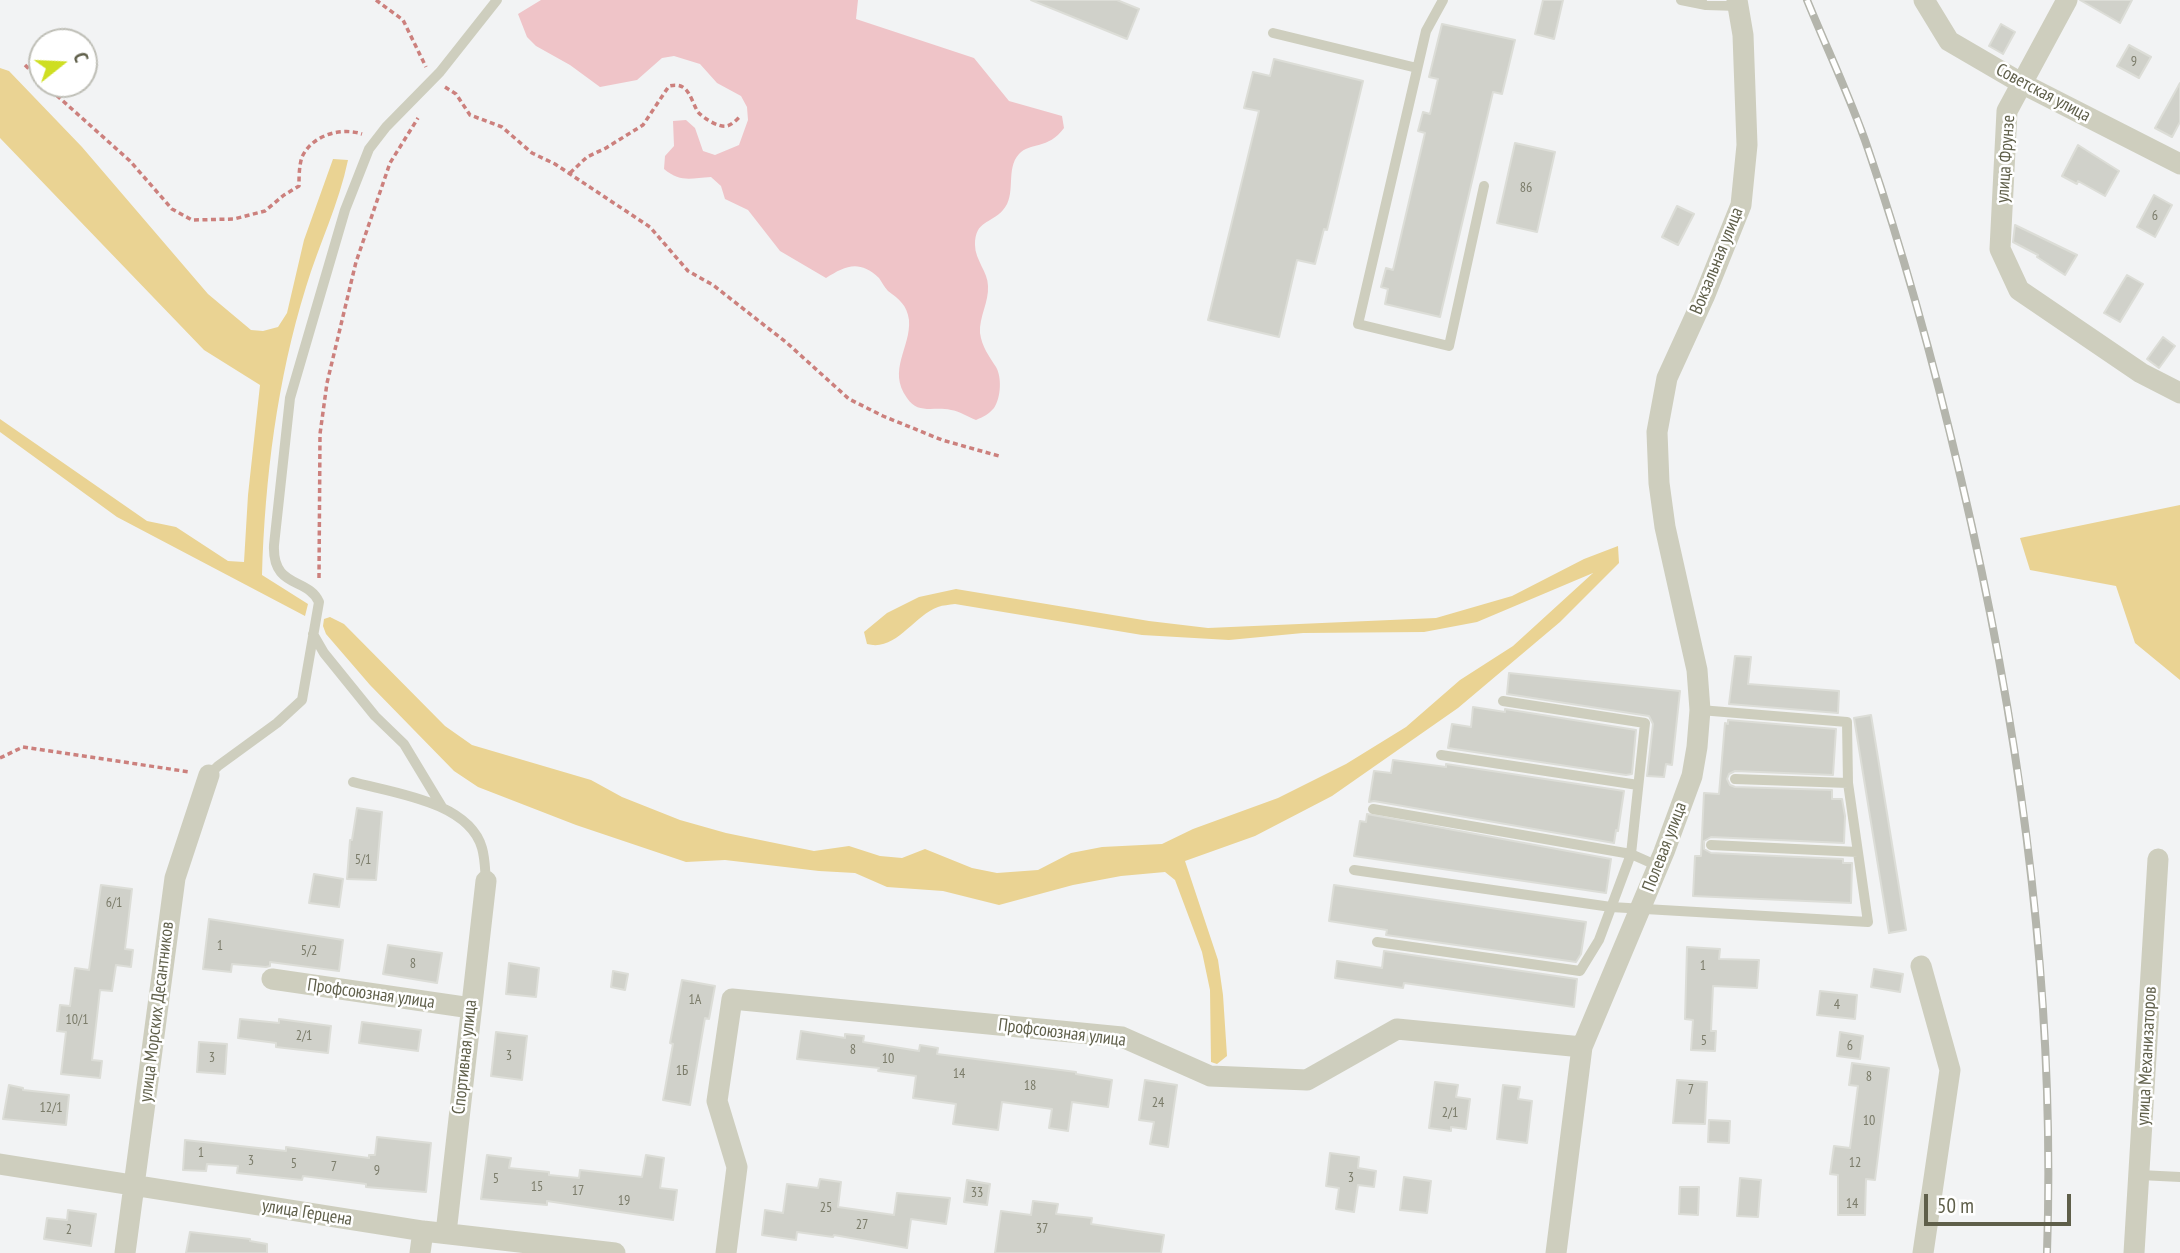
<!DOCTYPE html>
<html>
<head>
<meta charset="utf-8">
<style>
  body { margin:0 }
  #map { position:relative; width:2180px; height:1253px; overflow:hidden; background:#f2f3f4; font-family:"PT Sans Narrow",sans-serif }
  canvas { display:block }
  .north { position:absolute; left:28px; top:28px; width:70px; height:70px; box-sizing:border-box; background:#fff; border:2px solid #bfbfb7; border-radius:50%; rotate:72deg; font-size:19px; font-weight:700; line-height:28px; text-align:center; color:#5f5f4a }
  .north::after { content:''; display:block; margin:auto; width:24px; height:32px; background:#cede22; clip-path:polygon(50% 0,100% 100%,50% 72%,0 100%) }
  .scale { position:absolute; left:1924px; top:1194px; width:147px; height:32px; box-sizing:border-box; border:4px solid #5f5f4a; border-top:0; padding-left:9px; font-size:21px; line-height:24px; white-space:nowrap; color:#5f5f4a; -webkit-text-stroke:5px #fff; paint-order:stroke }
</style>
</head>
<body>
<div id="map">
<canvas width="2180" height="1253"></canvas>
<div class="north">С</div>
<div class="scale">50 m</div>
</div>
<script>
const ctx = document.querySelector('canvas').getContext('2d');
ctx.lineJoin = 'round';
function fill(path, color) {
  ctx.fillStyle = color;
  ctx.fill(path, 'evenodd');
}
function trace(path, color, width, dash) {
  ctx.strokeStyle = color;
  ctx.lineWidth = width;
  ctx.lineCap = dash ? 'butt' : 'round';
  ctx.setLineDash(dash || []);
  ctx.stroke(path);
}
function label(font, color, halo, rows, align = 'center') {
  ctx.font = font + ' "PT Sans Narrow",sans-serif';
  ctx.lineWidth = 5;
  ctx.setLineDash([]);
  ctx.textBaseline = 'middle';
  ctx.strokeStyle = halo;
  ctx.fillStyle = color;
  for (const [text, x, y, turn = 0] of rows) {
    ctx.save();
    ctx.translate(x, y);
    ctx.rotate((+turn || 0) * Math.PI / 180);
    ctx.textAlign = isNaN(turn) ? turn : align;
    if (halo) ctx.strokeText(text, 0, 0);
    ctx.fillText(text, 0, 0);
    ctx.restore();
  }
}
const green = new Path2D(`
  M 541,0 L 858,0 L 856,19 L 974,58 L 1009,101 L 1062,116 L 1064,128 C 1048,150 1030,142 1019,154 C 1005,169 1017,195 1003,210 C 991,224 975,220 975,245 C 975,260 988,272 988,286 C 989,302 979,317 980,333 C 982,347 989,356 996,367 C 1002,377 1001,398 994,408 C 989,414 983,417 976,420 C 968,417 959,411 951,410 C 934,406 918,415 907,398 C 887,370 911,348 909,320 C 907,305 899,299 888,291 C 884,287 882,282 879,278 C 859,259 845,266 826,278 L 780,251 L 748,210 L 725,199 L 721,186 L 711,177 C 691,178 681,183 664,169 L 665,156 L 674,146 L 673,121 L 686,120 L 695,128 L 703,151 L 715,155 L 739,145 L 748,120 L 747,107 L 741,96 L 717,83 L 700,64 L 674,56 L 662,58 L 637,80 L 600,87 L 570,65 L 536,46 L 527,37 L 518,14 Z`);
const water = new Path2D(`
  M 0,68 L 9,71 L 82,147 L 208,294 L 251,330 L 263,331 L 278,327 L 287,313 L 304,240 L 333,159 L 348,160 C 339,204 319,244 306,287 C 277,380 265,478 262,575 L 308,604 L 305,616 L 117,517 L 0,432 L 0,419 L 147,521 L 176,527 L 228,561 L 244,562 L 248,495 L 260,385 L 204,350 L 0,138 Z
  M 2180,505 L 2180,680 L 2135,643 L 2116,586 L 2030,570 L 2020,538 Z
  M 1618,546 L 1619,563 L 1560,622 L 1458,708 L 1332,796 L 1255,836 L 1185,861 L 1218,960 L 1223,995 L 1227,1056 L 1217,1064 L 1211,1062 L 1210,990 L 1202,952 L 1175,880 L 1165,872 L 1121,876 L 1073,885 L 999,905 L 943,891 L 887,887 L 855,873 L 819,871 L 725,860 L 686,862 L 576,825 L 478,787 L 454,771 L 370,685 L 326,634 L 323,626 L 324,619 L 330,617 L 344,624 L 445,726 L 472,745 L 591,780 L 622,797 L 680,820 L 726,833 L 814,851 L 849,846 L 880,856 L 902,858 L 925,849 L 972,868 L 997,873 L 1038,870 L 1071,853 L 1102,847 L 1162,844 L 1193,829 L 1278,798 L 1346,764 L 1406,727 L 1460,680 L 1513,646 L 1593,573 L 1477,622 L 1424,632 L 1303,633 L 1229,640 L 1142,635 L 955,604 C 949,605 943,605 938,607 C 913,616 896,652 867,644 L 864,632 L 887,613 L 919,597 L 956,589 L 1149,621 L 1208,628 L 1436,618 L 1512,596 L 1584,559 Z`);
const building = new Path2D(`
  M 1031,0 L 1117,0 L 1139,9 L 1127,39 Z
  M 1543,0 L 1563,0 L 1554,39 L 1535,34 Z
  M 2080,0 L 2132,0 L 2120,23 Z
  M 1442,24 L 1515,40 L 1502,94 L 1493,92 L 1440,317 L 1385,304 L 1388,289 L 1381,287 L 1386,268 L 1393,270 L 1425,133 L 1418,131 L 1423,112 L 1430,114 L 1438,79 L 1429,77 Z
  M 2001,24 L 2015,32 L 2003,54 L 1989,46 Z
  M 2129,45 L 2151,57 L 2139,78 L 2117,66 Z
  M 1274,59 L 1363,81 L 1327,230 L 1324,229 L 1315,264 L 1297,260 L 1279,337 L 1208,320 L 1259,111 L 1244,108 L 1253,72 L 1270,76 Z
  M 2180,83 L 2180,122 L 2172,137 L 2155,128 Z
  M 1515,143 L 1555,152 L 1537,232 L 1497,223 Z
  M 2078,145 L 2119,171 L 2105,196 L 2078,181 L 2077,184 L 2062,176 Z
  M 2154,195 L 2172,205 L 2155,237 L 2137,227 Z
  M 1677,206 L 1694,214 L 1678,245 L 1662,237 Z
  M 2015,225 L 2077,255 L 2065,275 L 2037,257 L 2038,255 L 2013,242 Z
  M 2127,275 L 2143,284 L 2120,322 L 2104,313 Z
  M 2163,337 L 2175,346 L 2159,368 L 2147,359 Z
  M 1735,656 L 1751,657 L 1748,684 L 1839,691 L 1838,713 L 1729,704 Z
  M 1509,673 L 1680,691 L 1672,765 L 1666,764 L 1664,777 L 1647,776 L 1653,724 L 1649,716 L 1507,694 Z
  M 1473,707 L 1505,712 L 1505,709 L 1636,730 L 1632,774 L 1626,775 L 1448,748 L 1452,724 L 1471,727 Z
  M 1871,715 L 1906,930 L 1889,933 L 1854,718 Z
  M 1728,720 L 1836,729 L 1833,775 L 1735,771 L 1729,774 L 1727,779 L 1730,785 L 1735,787 L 1832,790 L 1832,799 L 1842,799 L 1845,816 L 1844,843 L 1711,837 L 1704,841 L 1704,849 L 1711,853 L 1843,859 L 1843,863 L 1852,863 L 1851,903 L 1693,896 L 1695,856 L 1701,856 L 1704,793 L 1719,794 L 1725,723 L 1728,724 Z
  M 1393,760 L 1446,767 L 1446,764 L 1624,791 L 1618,831 L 1616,830 L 1614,843 L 1374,801 L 1369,802 L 1374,771 L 1391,773 Z
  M 357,808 L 382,812 L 376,880 L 347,879 L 350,840 L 352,840 Z
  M 1367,814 L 1611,859 L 1606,893 L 1354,856 L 1360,821 L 1366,822 Z
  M 314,874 L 343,879 L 339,907 L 309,903 Z
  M 101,885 L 132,889 L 125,949 L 133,950 L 131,967 L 116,965 L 112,991 L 100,990 L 92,1060 L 102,1061 L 100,1078 L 61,1074 L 66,1032 L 57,1031 L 60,1005 L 70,1006 L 75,968 L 89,970 Z
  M 1334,885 L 1586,922 L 1581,954 L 1576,962 L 1386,935 L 1387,930 L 1329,921 Z
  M 209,919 L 343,940 L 339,971 L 270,962 L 270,966 L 266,967 L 232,964 L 231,972 L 203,969 Z
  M 388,945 L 442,953 L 437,983 L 383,974 Z
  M 1687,947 L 1720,949 L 1719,959 L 1759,960 L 1757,988 L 1713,986 L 1711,1031 L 1716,1031 L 1715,1051 L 1691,1050 L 1693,1020 L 1685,1019 Z
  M 1384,951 L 1577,979 L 1574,1007 L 1404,983 L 1403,988 L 1335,978 L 1337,961 L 1382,968 Z
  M 509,963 L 539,968 L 536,997 L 506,994 Z
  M 1874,969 L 1903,974 L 1900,992 L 1871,987 Z
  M 613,971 L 628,974 L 625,990 L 611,987 Z
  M 682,980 L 715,986 L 709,1019 L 705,1018 L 690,1105 L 663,1100 L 673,1044 L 670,1043 Z
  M 1820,991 L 1857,995 L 1855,1019 L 1817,1015 Z
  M 240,1019 L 279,1023 L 279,1019 L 331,1026 L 328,1053 L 276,1047 L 276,1043 L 238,1038 Z
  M 362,1022 L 421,1030 L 418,1051 L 359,1043 Z
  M 801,1031 L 845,1038 L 845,1034 L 864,1036 L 863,1042 L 919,1051 L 920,1045 L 938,1048 L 937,1054 L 1076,1072 L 1076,1074 L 1112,1080 L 1108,1107 L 1072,1102 L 1068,1131 L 1049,1128 L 1052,1109 L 1002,1102 L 998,1130 L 953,1124 L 956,1104 L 913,1098 L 916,1076 L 878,1071 L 879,1068 L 797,1059 Z
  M 496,1032 L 527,1036 L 522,1080 L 491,1076 Z
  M 1840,1032 L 1863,1036 L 1860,1059 L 1837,1056 Z
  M 199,1042 L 227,1044 L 225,1074 L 197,1072 Z
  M 1852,1063 L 1889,1068 L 1875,1180 L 1866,1179 L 1865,1215 L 1838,1215 L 1838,1175 L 1830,1174 L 1834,1146 L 1850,1148 L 1858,1086 L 1849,1085 Z
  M 1145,1080 L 1177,1085 L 1168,1147 L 1150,1144 L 1154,1122 L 1139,1120 Z
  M 1677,1080 L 1707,1082 L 1705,1124 L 1673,1123 Z
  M 1435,1082 L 1458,1085 L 1456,1097 L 1470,1099 L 1466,1129 L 1451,1127 L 1451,1131 L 1429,1128 Z
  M 9,1085 L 23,1088 L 23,1090 L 69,1095 L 66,1125 L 3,1119 Z
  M 1503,1085 L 1520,1087 L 1518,1099 L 1532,1101 L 1527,1143 L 1497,1139 Z
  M 1709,1120 L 1730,1121 L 1729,1143 L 1708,1142 Z
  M 377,1137 L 431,1143 L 426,1192 L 366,1187 L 366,1184 L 303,1176 L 302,1180 L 237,1173 L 238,1166 L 207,1164 L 206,1171 L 183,1170 L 185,1140 L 286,1151 L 286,1147 L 369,1158 L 369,1155 L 375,1155 Z
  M 1330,1153 L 1359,1157 L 1358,1168 L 1376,1171 L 1374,1187 L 1358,1185 L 1354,1212 L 1336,1209 L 1339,1188 L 1326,1186 Z
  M 487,1155 L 511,1158 L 509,1168 L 549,1172 L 549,1175 L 579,1178 L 580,1170 L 642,1177 L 646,1155 L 664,1158 L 660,1188 L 677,1190 L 673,1220 L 547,1201 L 547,1205 L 481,1199 Z
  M 1404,1177 L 1431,1181 L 1427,1213 L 1400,1210 Z
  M 1740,1178 L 1761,1180 L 1758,1217 L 1737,1216 Z
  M 820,1179 L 841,1182 L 838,1207 L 894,1215 L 897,1193 L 950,1198 L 946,1224 L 911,1219 L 907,1248 L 834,1235 L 833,1237 L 797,1232 L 796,1240 L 762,1235 L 765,1210 L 783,1213 L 787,1184 L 818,1188 Z
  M 967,1180 L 990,1184 L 987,1205 L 964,1202 Z
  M 1680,1187 L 1699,1187 L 1698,1215 L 1679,1214 Z
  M 1033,1201 L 1058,1204 L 1056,1214 L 1092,1218 L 1091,1224 L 1164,1235 L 1161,1253 L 995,1253 L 1001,1211 L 1031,1215 Z
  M 68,1210 L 96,1214 L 91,1246 L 44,1239 L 47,1218 L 67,1220 Z
  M 190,1232 L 250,1239 L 250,1241 L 267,1244 L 267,1253 L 186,1253 Z`);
const path = new Path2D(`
  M 376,0 L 403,20 L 426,67
  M 25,65 L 42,82
  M 44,84 L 130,161 L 172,209 L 192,220 L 234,219 L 265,211 L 284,195 L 299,186 C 299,177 299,166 302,157 C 312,135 341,127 362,134
  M 445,87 L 456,94 L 470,115 L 502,127 L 532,153 L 555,164 L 650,227 L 688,271 L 713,285 L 787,343 L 849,399 L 883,416 L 942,440 L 999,456
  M 570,173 L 587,157 L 606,148 L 643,125 L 669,86 C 689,81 690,99 698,112 C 703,118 719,128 727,126 C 732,125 737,119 741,116
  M 319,578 L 320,434 L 327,383 L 356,262 L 390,163 L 418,118
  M 0,758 L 23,747 L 190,772`);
const lane = new Path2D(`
  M 1443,0 L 1426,31 L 1358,324 L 1449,346 L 1484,186
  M 1681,0 L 1706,5 L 1738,6
  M 1273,33 L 1417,68
  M 313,634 L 324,653 L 375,716 L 404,744 L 442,807
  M 1441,755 L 1638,785
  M 209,775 L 218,766 L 277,723 L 302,700 L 319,602 C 308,577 272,589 274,545 L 290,398 L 345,210 L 369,149 L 386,127 L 440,72 L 497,0
  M 1735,779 L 1848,783
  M 353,782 C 394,793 469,802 482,848 C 485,858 485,870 486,881
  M 1373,809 L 1631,854 L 1658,866
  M 1711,845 L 1858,852
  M 1354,870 L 1611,907 L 1868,922 L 1848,783 L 1847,722 L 1700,710
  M 1377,942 L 1580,971 L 1599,940 L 1631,854 L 1645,723 L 1503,701
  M 2140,1175 L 2180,1177`);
const street = new Path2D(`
  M 1924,0 L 1949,41 L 2021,83 L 2180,164
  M 2067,0 L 2007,111 L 2000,249 L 2019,290 L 2141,373 L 2180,393
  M 1921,966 L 1950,1070 L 1923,1253
  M 272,979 L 471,1008
  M 0,1164 L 423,1231 L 615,1253
  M 446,1233 L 486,881
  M 125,1253 L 175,878 L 209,775
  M 420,1253 L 423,1231
  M 726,1253 L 737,1167 L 717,1101 L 732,999 L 1122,1037 L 1210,1076 L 1307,1080 L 1397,1029 L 1582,1047
  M 1556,1253 L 1582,1047 L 1664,852 L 1692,776 L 1697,747 L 1700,710 L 1697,670 L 1665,527 L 1659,483 L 1657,432 L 1667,378 L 1704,297 L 1741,205 L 1747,145 L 1743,35 L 1737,0
  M 2134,1253 L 2158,859`);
const rail = new Path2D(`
  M 1807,0 C 1827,49 1851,99 1868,149 C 1905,257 1935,368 1961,479 C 2021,733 2056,991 2047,1253`);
const numberNames = [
  ["9",2134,62],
  ["86",1526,188],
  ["6",2155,216],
  ["5/1",363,860],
  ["6/1",114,903],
  ["1",220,946],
  ["5/2",309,951],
  ["8",413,964],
  ["1",1703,966],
  ["1А",695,1000],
  ["4",1837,1005],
  ["10/1",77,1020],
  ["2/1",304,1036],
  ["5",1704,1041],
  ["6",1850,1046],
  ["8",853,1050],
  ["3",509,1056],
  ["3",212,1058],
  ["10",888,1059],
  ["1Б",682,1071],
  ["14",959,1074],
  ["8",1869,1077],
  ["18",1030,1086],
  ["7",1691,1090],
  ["24",1158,1103],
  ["12/1",51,1108],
  ["2/1",1450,1113],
  ["10",1869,1121],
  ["1",201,1153],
  ["3",251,1161],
  ["12",1855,1163],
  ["5",294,1164],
  ["7",334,1167],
  ["9",377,1171],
  ["3",1351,1178],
  ["5",496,1179],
  ["15",537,1187],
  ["17",578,1191],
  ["33",977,1193],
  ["19",624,1201],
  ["14",1852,1204],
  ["25",826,1208],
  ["27",862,1225],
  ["37",1042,1229],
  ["2",69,1230]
];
const streetNames = [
  ["Советская улица",2043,93,28],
  ["улица Фрунзе",2006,159,-86],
  ["Вокзальная улица",1717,261,-68],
  ["Полевая улица",1665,847,-69],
  ["Профсоюзная улица",371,994,8],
  ["улица Морских Десантников",157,1012,-83],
  ["Профсоюзная улица",1062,1033,7],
  ["улица Механизаторов",2147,1056,-87],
  ["Спортивная улица",465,1057,-84],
  ["улица Герцена",307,1213,9]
];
fill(green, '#efc4c8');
fill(water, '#ead393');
fill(building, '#d0d1ca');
trace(building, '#dcddd7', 2);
trace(path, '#cc807d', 3.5, [5, 3.5]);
trace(lane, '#cecebe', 10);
trace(street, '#cecebe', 21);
trace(rail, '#b4b5ac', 8);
trace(rail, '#fff', 5, [16]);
label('14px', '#7b7c6a', null, numberNames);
label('18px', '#5f5f4a', '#fff', streetNames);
</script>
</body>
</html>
